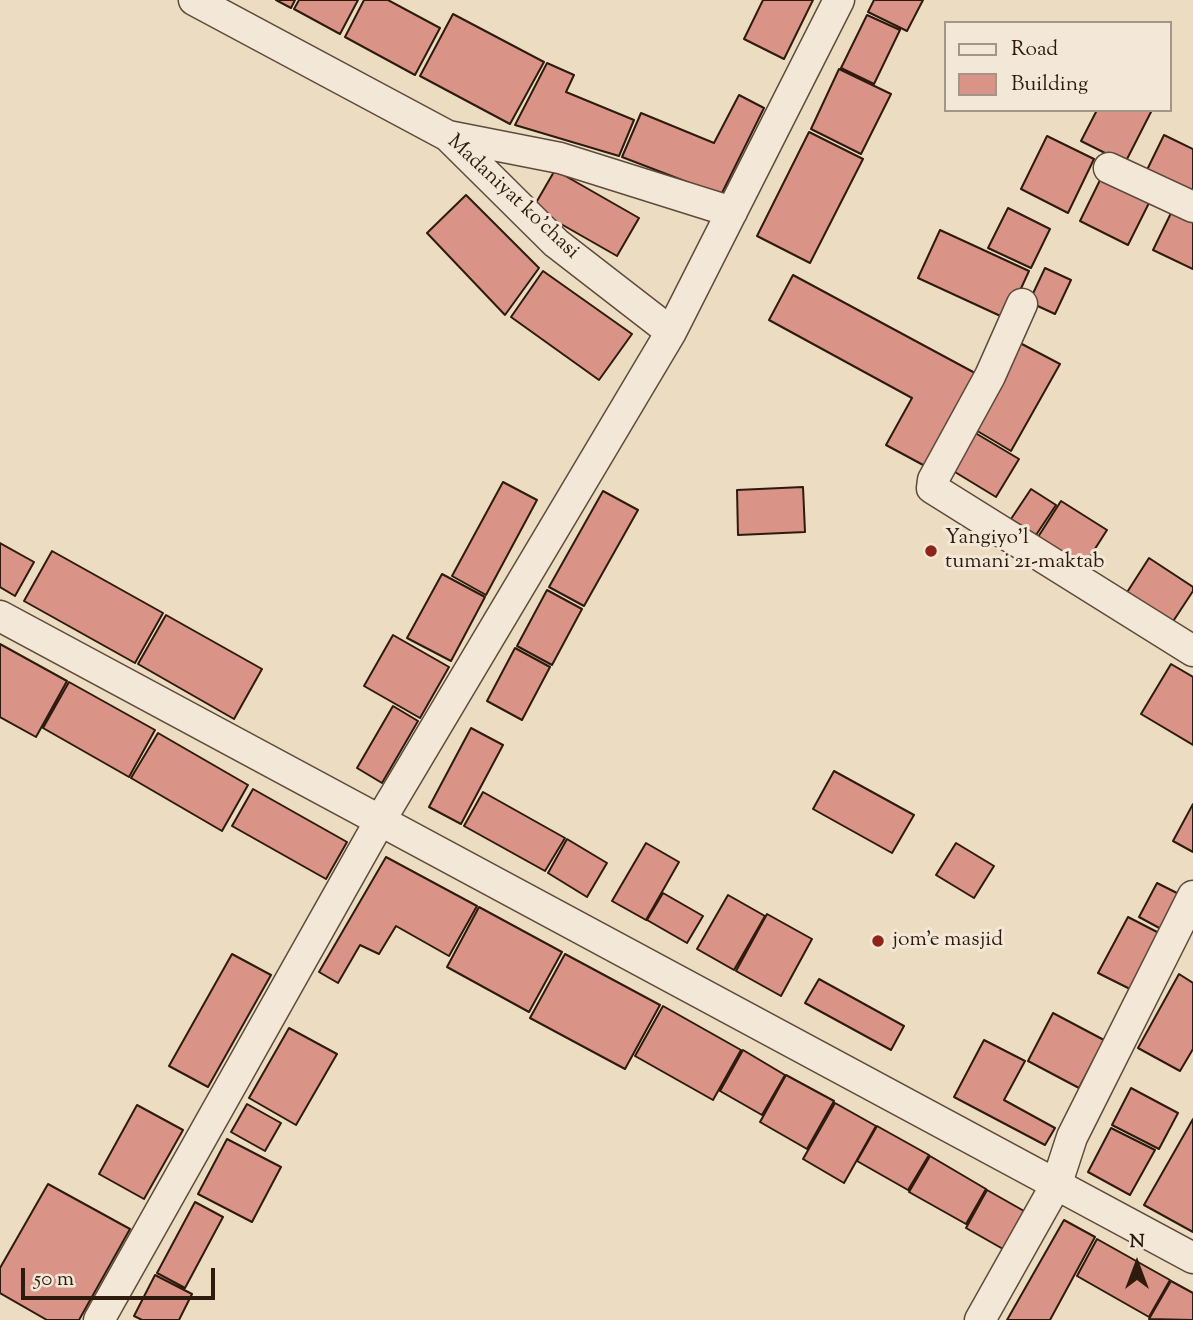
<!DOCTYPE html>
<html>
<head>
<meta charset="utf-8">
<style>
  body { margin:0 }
  #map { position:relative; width:1193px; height:1320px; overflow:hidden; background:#ecdcc2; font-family:"Sorts Mill Goudy",serif }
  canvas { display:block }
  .legend { position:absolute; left:944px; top:21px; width:228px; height:91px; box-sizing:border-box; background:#f3e8d7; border:2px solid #a49686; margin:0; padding:9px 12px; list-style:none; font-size:21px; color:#2e1b0d }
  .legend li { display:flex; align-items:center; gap:14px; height:35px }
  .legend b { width:35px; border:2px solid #a49686 }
  .north { position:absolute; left:1102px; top:1229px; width:70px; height:70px; -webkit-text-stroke:5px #f3e8d7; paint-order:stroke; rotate:0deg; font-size:19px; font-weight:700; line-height:28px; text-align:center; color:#2e1b0d }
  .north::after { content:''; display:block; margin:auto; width:24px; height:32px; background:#2e1b0d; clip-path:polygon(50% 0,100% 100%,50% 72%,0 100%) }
  .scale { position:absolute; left:21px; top:1268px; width:194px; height:32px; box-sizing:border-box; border:4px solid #2e1b0d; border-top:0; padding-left:9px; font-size:21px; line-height:24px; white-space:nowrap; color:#2e1b0d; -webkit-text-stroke:5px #f3e8d7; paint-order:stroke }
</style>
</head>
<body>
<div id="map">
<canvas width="1193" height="1320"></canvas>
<ul class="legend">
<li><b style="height:9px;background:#f3e8d7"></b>Road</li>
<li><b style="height:19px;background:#da9387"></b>Building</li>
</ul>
<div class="north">N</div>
<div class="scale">50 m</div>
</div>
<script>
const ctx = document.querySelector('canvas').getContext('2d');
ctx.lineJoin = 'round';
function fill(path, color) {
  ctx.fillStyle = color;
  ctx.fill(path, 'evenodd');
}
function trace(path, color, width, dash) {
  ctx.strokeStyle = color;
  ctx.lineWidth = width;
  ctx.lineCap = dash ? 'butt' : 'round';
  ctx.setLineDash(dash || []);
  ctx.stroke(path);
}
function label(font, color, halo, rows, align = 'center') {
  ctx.font = font + ' "Sorts Mill Goudy",serif';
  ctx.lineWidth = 6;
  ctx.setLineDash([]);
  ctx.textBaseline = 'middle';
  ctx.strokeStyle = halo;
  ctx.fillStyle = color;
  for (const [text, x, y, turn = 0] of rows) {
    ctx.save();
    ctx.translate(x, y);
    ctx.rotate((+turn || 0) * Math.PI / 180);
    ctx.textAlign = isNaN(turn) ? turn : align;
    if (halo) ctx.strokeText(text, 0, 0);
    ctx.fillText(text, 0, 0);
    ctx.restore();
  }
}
const building = new Path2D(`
  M 276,0 L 295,0 L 291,8 Z
  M 299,0 L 358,0 L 340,34 L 294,9 Z
  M 364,0 L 388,0 L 440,28 L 415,75 L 345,37 Z
  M 763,0 L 813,0 L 784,59 L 744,39 Z
  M 874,0 L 923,0 L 907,31 L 868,12 Z
  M 453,14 L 544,62 L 510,124 L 420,76 Z
  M 867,15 L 900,30 L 874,84 L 841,68 Z
  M 547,63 L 574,75 L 566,92 L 634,120 L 619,156 L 515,125 Z
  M 839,69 L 891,94 L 861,154 L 811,129 Z
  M 739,95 L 764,108 L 721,195 L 622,157 L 641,113 L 714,143 Z
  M 1097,110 L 1152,110 L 1125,163 L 1081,141 Z
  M 809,132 L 863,159 L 810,263 L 757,236 Z
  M 1164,135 L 1193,149 L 1193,198 L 1145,174 Z
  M 1047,136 L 1094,159 L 1068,213 L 1021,189 Z
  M 555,170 L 639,218 L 617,256 L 533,208 Z
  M 1103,174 L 1152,197 L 1128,245 L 1080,221 Z
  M 466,195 L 539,268 L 505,315 L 427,233 Z
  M 1174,207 L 1193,216 L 1193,269 L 1153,250 Z
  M 1008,208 L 1050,229 L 1031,268 L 988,248 Z
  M 940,230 L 1029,271 L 1007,319 L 918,278 Z
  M 1045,268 L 1071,280 L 1055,314 L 1029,302 Z
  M 543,271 L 632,334 L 599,380 L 511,317 Z
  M 793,275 L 975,373 L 925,466 L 886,445 L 912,398 L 769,320 Z
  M 1020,343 L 1060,364 L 1011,451 L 974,429 Z
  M 972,431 L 1019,459 L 996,497 L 950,469 Z
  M 503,482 L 537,500 L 486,595 L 452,576 Z
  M 803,487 L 805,532 L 738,535 L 737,490 Z
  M 1031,489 L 1056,505 L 1036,535 L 1011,519 Z
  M 603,491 L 638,510 L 584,606 L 549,587 Z
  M 1061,501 L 1107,530 L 1084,566 L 1038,537 Z
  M 0,543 L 34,562 L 15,596 L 0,587 Z
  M 52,551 L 163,613 L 135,663 L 24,601 Z
  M 1149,558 L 1193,587 L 1193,591 L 1170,626 L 1124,597 Z
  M 442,574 L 485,597 L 451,661 L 407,638 Z
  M 547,590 L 582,609 L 552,665 L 517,646 Z
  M 166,615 L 262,669 L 234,719 L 138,664 Z
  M 393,635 L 449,667 L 420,718 L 364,686 Z
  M 0,644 L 67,681 L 36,737 L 0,717 Z
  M 515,648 L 550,667 L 522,720 L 487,701 Z
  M 1171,664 L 1193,677 L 1193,745 L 1141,714 Z
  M 69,682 L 155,730 L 129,777 L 43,728 Z
  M 393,706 L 418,721 L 382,783 L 357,768 Z
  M 471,728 L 503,745 L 461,824 L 429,807 Z
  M 158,733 L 248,785 L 222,831 L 131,778 Z
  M 834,771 L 914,815 L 892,853 L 813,809 Z
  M 253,789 L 347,842 L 326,879 L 232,826 Z
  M 483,792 L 565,838 L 545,871 L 464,826 Z
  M 1193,804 L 1193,852 L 1173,841 Z
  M 567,839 L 607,863 L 587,897 L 548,873 Z
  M 646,843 L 679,862 L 646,920 L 612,901 Z
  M 956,843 L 994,866 L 974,898 L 936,875 Z
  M 386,857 L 477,906 L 449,956 L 396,926 L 379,954 L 360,945 L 338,983 L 319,972 Z
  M 1157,883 L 1181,895 L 1163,930 L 1139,917 Z
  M 663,893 L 703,916 L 687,943 L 647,920 Z
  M 728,895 L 765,916 L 734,970 L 697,949 Z
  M 479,907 L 562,952 L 529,1012 L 447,967 Z
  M 767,914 L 812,939 L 781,996 L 736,971 Z
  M 1128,917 L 1161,934 L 1132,990 L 1098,973 Z
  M 232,954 L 271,975 L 208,1087 L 169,1066 Z
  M 565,954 L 660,1005 L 625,1069 L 530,1018 Z
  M 1179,974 L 1193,983 L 1193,1049 L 1180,1071 L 1138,1048 Z
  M 819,979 L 904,1026 L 891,1050 L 805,1003 Z
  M 663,1006 L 741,1050 L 713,1100 L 635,1056 Z
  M 1053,1013 L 1104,1040 L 1079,1088 L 1028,1061 Z
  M 289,1028 L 337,1054 L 296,1125 L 249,1098 Z
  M 984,1040 L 1025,1061 L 1004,1100 L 1055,1128 L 1045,1145 L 954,1097 Z
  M 743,1050 L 785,1075 L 762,1115 L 720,1091 Z
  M 786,1075 L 834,1101 L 807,1149 L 760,1122 Z
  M 1131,1088 L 1178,1113 L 1159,1149 L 1112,1125 Z
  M 835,1103 L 876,1126 L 844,1183 L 803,1159 Z
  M 247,1104 L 281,1123 L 265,1151 L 231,1132 Z
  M 137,1105 L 183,1130 L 144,1199 L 99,1174 Z
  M 1193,1119 L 1193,1232 L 1144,1205 Z
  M 877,1126 L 929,1155 L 908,1190 L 857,1161 Z
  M 1111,1128 L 1155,1150 L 1130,1195 L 1088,1172 Z
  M 227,1139 L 281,1167 L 252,1222 L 198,1194 Z
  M 930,1156 L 986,1189 L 966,1224 L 909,1192 Z
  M 48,1184 L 130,1229 L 79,1320 L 47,1320 L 0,1293 L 0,1268 Z
  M 987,1190 L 1024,1211 L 1003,1249 L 966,1228 Z
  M 195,1202 L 223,1217 L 185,1288 L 157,1273 Z
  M 1064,1220 L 1095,1237 L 1050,1320 L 1007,1320 Z
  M 1097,1239 L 1170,1280 L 1149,1317 L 1077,1276 Z
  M 155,1275 L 192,1294 L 179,1320 L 142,1320 L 134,1316 Z
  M 1171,1281 L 1193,1293 L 1193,1320 L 1149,1319 Z`);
const minor = new Path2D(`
  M 194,0 L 448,136 L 556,243 L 671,332
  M 448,136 L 560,158 L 732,212
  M 1109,168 L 1193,207
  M 1022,304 L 990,376 L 933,480 L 932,488 L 1193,651
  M 0,616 L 1193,1258
  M 99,1320 L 381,819 L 671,332 L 839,0
  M 980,1320 L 1057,1183 L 1072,1137 L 1193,896`);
const markers = [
  [931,551,7,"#8f2418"],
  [878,941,7,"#8f2418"]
];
const streetNames = [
  ["Madaniyat ko'chasi",512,198,43]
];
const poiNames = [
  ["Yangiyo'l",945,539],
  ["tumani 21-maktab",945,563],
  ["jom'e masjid",892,941]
];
fill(building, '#da9387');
trace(building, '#2e1b0d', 2);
trace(minor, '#5e4b3a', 33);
trace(minor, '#f3e8d7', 30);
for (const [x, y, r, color] of markers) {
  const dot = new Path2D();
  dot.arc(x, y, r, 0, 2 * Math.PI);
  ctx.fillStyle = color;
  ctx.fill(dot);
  trace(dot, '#f3e8d7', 2.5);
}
label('21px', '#2e1b0d', '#f3e8d7', streetNames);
label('21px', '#2e1b0d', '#f3e8d7', poiNames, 'left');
</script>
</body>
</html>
